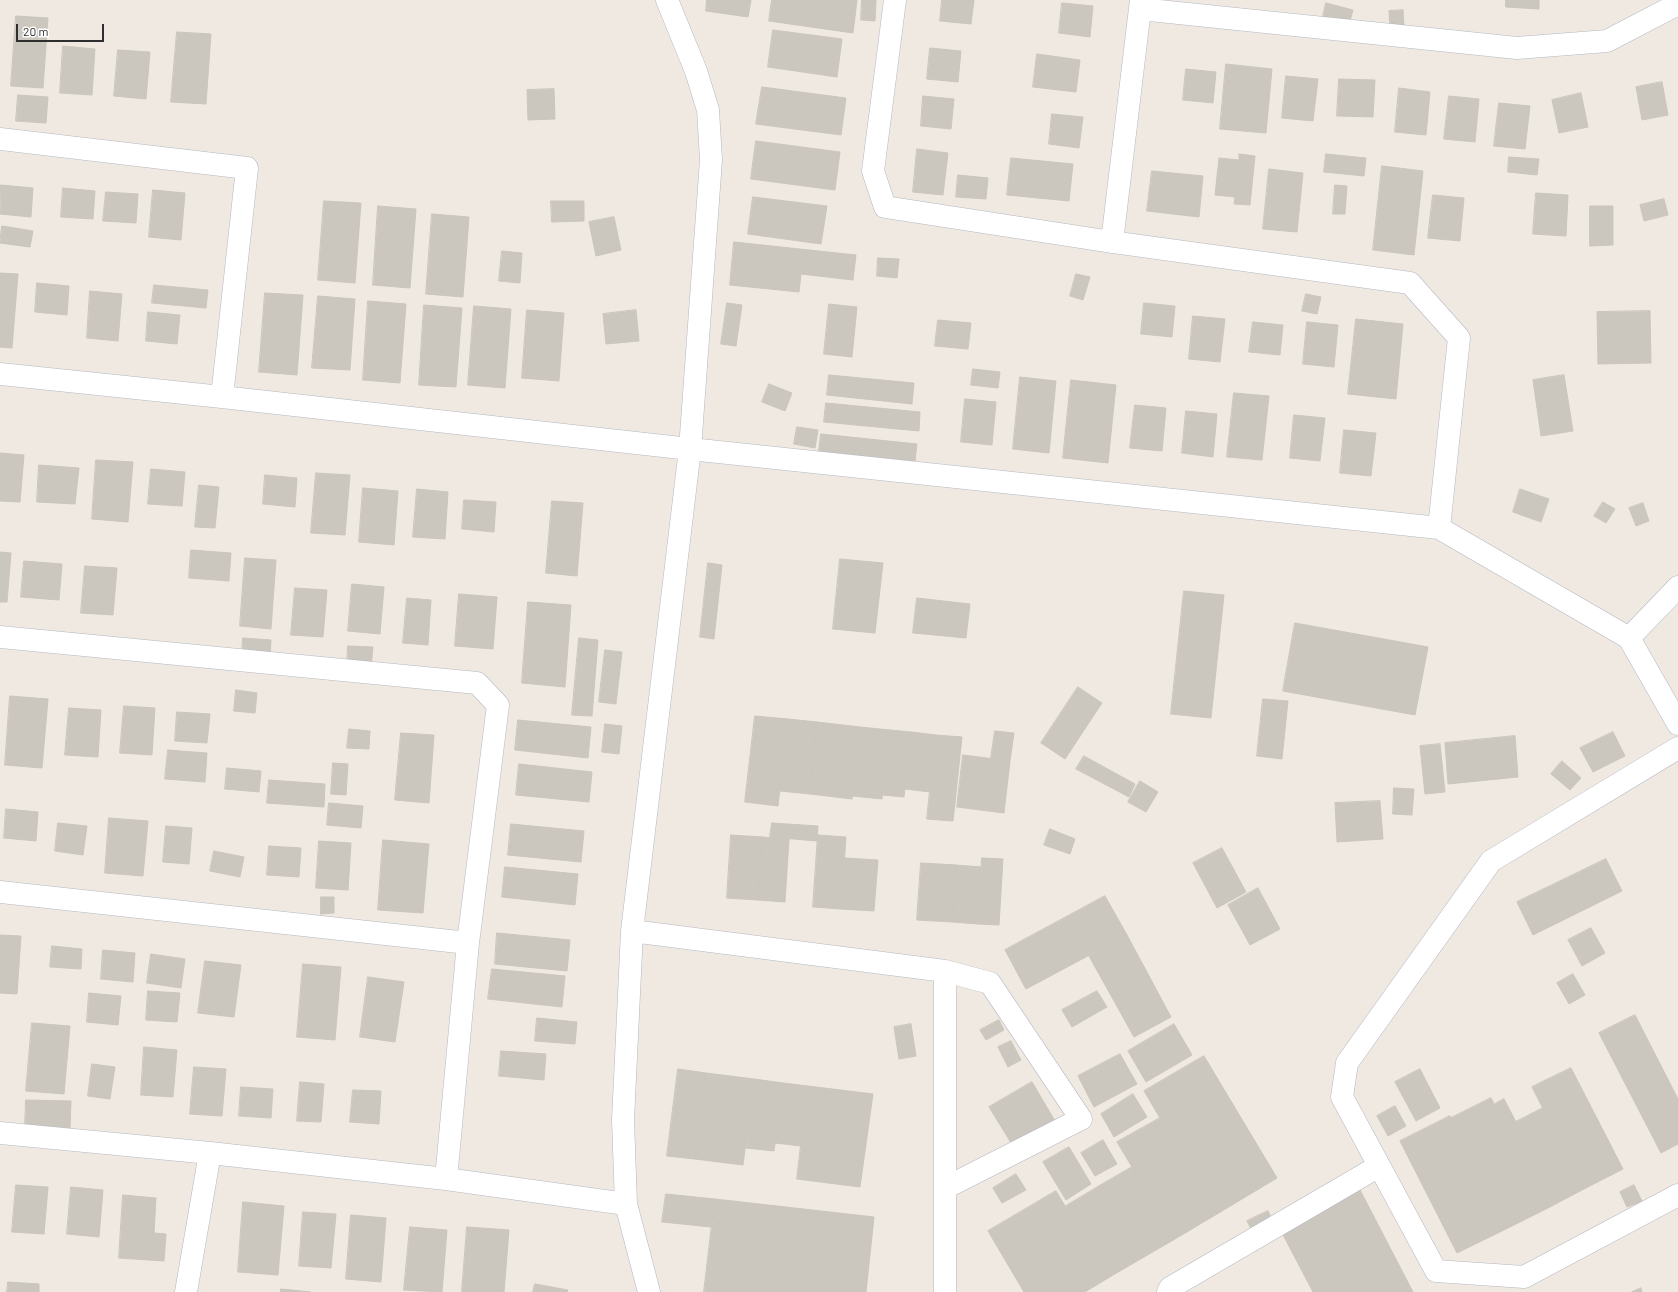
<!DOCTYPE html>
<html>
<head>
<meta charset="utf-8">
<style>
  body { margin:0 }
  #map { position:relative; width:1678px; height:1292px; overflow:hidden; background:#efe9e1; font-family:Barlow,sans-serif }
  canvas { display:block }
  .scale { position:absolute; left:16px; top:24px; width:88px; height:18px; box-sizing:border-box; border:2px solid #2e2e2e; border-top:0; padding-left:5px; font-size:12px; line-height:14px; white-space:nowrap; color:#2e2e2e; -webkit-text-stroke:3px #fff; paint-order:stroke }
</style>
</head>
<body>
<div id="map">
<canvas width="1678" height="1292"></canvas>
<div class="scale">20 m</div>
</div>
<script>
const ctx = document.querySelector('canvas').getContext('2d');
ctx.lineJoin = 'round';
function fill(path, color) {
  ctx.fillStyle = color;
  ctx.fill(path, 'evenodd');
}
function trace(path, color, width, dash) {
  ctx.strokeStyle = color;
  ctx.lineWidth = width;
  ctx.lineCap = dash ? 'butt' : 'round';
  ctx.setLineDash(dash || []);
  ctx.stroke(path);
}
const building = new Path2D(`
  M 707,0 L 751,0 L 748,17 L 706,11 Z
  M 772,0 L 857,0 L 853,33 L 769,21 Z
  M 862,0 L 876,0 L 875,21 L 861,20 Z
  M 942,0 L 974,0 L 971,24 L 940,21 Z
  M 1506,0 L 1539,0 L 1539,9 L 1506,7 Z
  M 1062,3 L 1093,6 L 1090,37 L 1059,33 Z
  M 1326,3 L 1353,10 L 1349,24 L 1323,17 Z
  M 1403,10 L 1404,26 L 1390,27 L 1389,11 Z
  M 16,16 L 48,18 L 43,88 L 11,86 Z
  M 773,30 L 842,39 L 837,77 L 768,67 Z
  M 177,32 L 211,34 L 206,104 L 171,102 Z
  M 63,46 L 95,49 L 92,95 L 60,93 Z
  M 930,48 L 961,51 L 958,82 L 927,79 Z
  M 118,50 L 150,52 L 146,99 L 114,96 Z
  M 1037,54 L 1080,60 L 1076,92 L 1033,87 Z
  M 1226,64 L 1272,69 L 1266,133 L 1220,129 Z
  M 1186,69 L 1216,72 L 1213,103 L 1183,100 Z
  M 1286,76 L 1318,79 L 1313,121 L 1282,118 Z
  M 1339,79 L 1375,80 L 1373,117 L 1337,116 Z
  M 1662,82 L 1668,115 L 1642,120 L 1636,87 Z
  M 762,87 L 846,98 L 841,135 L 756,124 Z
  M 1399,88 L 1430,92 L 1426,135 L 1395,132 Z
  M 554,89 L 555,119 L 528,120 L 527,90 Z
  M 1581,93 L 1588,127 L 1559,133 L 1552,100 Z
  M 18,95 L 48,97 L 46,123 L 16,121 Z
  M 923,96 L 954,99 L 951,129 L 921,126 Z
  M 1449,96 L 1479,99 L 1475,142 L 1444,139 Z
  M 1499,103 L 1530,106 L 1525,149 L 1494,146 Z
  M 1052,114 L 1083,117 L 1079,148 L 1049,144 Z
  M 756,141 L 840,152 L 835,190 L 751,179 Z
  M 917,149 L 948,153 L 943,195 L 913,192 Z
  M 1239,154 L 1255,156 L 1250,205 L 1234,204 L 1235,197 L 1215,195 L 1219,158 L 1239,160 Z
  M 1326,154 L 1366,158 L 1364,176 L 1324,172 Z
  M 1509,157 L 1539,159 L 1537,175 L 1508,172 Z
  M 1011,158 L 1073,164 L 1069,201 L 1007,195 Z
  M 1382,166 L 1423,171 L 1414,255 L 1373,250 Z
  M 1269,169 L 1303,173 L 1297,232 L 1263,229 Z
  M 1152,171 L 1203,176 L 1199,217 L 1147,211 Z
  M 958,175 L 988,178 L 986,199 L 956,197 Z
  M 1,185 L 33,188 L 31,217 L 0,214 Z
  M 1335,185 L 1347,186 L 1345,214 L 1333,214 Z
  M 63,188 L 95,191 L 93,219 L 61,217 Z
  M 153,190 L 185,193 L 181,240 L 149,237 Z
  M 106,192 L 138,194 L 136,223 L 103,221 Z
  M 1536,193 L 1568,195 L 1566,236 L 1533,234 Z
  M 1433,195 L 1464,198 L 1460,241 L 1428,238 Z
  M 753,197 L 827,206 L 821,244 L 748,234 Z
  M 1664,199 L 1668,215 L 1644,221 L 1640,205 Z
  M 324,201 L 361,203 L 355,283 L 318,280 Z
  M 551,201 L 584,201 L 584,221 L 552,222 Z
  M 378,206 L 416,209 L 410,288 L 373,285 Z
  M 1590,206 L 1613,206 L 1613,245 L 1590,246 Z
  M 432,214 L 469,217 L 463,297 L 426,294 Z
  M 614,217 L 621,250 L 596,256 L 589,222 Z
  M 2,226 L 33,231 L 30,247 L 0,243 Z
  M 734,242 L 856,255 L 853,280 L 801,274 L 799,292 L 730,285 Z
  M 502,251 L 522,253 L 520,283 L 499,281 Z
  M 878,258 L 899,259 L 897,278 L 877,276 Z
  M 0,273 L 18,274 L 12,348 L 0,347 Z
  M 1076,274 L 1090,277 L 1083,300 L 1070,296 Z
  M 37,283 L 69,286 L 67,315 L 35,312 Z
  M 154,285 L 208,290 L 206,308 L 152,303 Z
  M 90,291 L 122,294 L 118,341 L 87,338 Z
  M 265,293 L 303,295 L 297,375 L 259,372 Z
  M 1306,294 L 1321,297 L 1317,314 L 1302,311 Z
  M 318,296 L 355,299 L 350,370 L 312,368 Z
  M 368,301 L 406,304 L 400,383 L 363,380 Z
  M 727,303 L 742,305 L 736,346 L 721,344 Z
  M 1144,303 L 1175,306 L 1172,337 L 1141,334 Z
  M 829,304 L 857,307 L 852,357 L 824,354 Z
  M 424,305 L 462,308 L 456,387 L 419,385 Z
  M 474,306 L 511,309 L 505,388 L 468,385 Z
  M 527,310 L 564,313 L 559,381 L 522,378 Z
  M 636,310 L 639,341 L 606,344 L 603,314 Z
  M 1650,311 L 1651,363 L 1598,364 L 1597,312 Z
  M 148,312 L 180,315 L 177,344 L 146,341 Z
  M 1193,316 L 1225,319 L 1220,362 L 1189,359 Z
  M 1356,319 L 1403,324 L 1396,399 L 1348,394 Z
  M 938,320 L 971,323 L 968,349 L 935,346 Z
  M 1253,322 L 1283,325 L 1280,355 L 1249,352 Z
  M 1307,322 L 1338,325 L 1334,367 L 1303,364 Z
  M 973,369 L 1000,372 L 998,388 L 971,385 Z
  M 829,375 L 914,383 L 912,404 L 827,395 Z
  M 1564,375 L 1573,431 L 1541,436 L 1533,380 Z
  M 1020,377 L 1056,381 L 1049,453 L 1013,449 Z
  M 1071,380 L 1116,385 L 1108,463 L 1063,458 Z
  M 769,384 L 792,393 L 785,411 L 762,402 Z
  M 1234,393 L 1269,396 L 1262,460 L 1227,457 Z
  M 965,399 L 996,402 L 992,445 L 961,442 Z
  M 826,403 L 920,412 L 919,431 L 824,422 Z
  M 1135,405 L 1166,408 L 1162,451 L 1130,448 Z
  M 1186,411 L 1217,414 L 1213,457 L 1182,453 Z
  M 1294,415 L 1325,418 L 1320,461 L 1290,458 Z
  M 797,427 L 818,430 L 815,448 L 794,444 Z
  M 1344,430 L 1376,433 L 1371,476 L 1340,473 Z
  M 821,434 L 917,444 L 915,461 L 819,451 Z
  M 0,453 L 24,455 L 20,502 L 0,501 Z
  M 96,460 L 133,462 L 128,522 L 92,519 Z
  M 39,465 L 79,468 L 75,504 L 37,502 Z
  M 151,469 L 185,472 L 182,506 L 148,504 Z
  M 316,473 L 350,475 L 345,535 L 311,533 Z
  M 265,475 L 297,478 L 295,507 L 263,504 Z
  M 199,485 L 219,487 L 215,528 L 195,527 Z
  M 363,488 L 398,491 L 394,545 L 359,542 Z
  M 417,489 L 448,492 L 445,539 L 413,537 Z
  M 1520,489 L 1549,499 L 1541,522 L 1513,512 Z
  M 464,500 L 496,502 L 494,532 L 462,529 Z
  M 552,501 L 583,503 L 577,576 L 546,573 Z
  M 1603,502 L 1615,509 L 1606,523 L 1594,516 Z
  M 1643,503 L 1649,521 L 1636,526 L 1629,508 Z
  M 191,550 L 231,553 L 229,581 L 189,578 Z
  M 0,552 L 11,553 L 7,602 L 0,602 Z
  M 245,558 L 276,560 L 271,629 L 240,626 Z
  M 840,559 L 883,563 L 875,633 L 833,629 Z
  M 24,561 L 62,564 L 59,600 L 21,597 Z
  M 708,563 L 722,565 L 714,639 L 700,637 Z
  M 85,566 L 117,568 L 113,615 L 81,613 Z
  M 352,584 L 384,587 L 380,634 L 348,631 Z
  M 295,588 L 327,590 L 323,637 L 291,635 Z
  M 1184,591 L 1224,595 L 1211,718 L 1171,714 Z
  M 459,594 L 497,597 L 493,649 L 455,646 Z
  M 407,598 L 431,600 L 428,645 L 403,643 Z
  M 917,598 L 970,604 L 966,638 L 913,633 Z
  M 528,602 L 571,605 L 565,687 L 522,683 Z
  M 1295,623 L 1428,647 L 1415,715 L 1283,691 Z
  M 243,638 L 271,640 L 270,657 L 242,655 Z
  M 579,638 L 598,640 L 592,716 L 572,715 Z
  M 348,646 L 373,647 L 371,667 L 347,665 Z
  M 605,650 L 622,652 L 616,704 L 599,702 Z
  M 1078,687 L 1102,703 L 1065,759 L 1041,743 Z
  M 236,690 L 257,693 L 255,713 L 234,711 Z
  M 10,696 L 48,699 L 42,768 L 5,765 Z
  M 1263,699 L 1288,701 L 1282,759 L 1257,756 Z
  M 124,706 L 155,708 L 152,755 L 120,753 Z
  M 69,708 L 101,710 L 98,757 L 65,755 Z
  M 177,712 L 210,714 L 207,743 L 175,741 Z
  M 755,716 L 788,719 L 778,806 L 745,802 Z
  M 788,719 L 817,722 L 810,794 L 780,791 Z
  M 518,720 L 591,727 L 588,758 L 515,750 Z
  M 817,722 L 860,727 L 852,799 L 810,794 Z
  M 605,724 L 622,726 L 619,754 L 602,752 Z
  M 860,727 L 890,730 L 882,799 L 852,796 Z
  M 349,729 L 370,731 L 369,749 L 347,748 Z
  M 890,730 L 911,732 L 904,797 L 883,795 Z
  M 995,731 L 1014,733 L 1010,761 L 991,758 Z
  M 911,732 L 936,735 L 930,792 L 905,789 Z
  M 1613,732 L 1625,756 L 1593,772 L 1580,748 Z
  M 401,733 L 434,735 L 429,803 L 395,800 Z
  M 936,735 L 962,737 L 953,821 L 927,819 Z
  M 1515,736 L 1518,777 L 1448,784 L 1445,743 Z
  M 1440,744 L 1445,792 L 1425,794 L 1420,746 Z
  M 168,750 L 207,753 L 205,782 L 165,779 Z
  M 963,755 L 1010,761 L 1004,813 L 957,807 Z
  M 1084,756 L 1135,784 L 1129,797 L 1076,769 Z
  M 1562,761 L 1581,778 L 1570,790 L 1551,774 Z
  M 333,763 L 348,764 L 346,795 L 331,794 Z
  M 519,764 L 592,772 L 589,802 L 516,795 Z
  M 227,768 L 261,771 L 259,792 L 225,789 Z
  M 269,780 L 325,784 L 324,807 L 267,803 Z
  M 1140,781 L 1158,792 L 1146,812 L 1128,802 Z
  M 1394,788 L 1414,789 L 1412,815 L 1393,814 Z
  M 1380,801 L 1383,839 L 1337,842 L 1335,803 Z
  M 329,803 L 363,806 L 361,828 L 327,825 Z
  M 6,809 L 38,812 L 36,841 L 4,838 Z
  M 109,818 L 148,821 L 143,876 L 105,873 Z
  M 58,823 L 87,826 L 83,855 L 55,851 Z
  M 772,823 L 818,826 L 817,841 L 770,837 Z
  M 511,824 L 584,831 L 581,862 L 508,855 Z
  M 166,826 L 192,828 L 189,864 L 163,862 Z
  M 1050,829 L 1075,839 L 1070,854 L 1044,845 Z
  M 731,835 L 762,837 L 758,900 L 727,898 Z
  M 818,835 L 846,837 L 841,909 L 813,907 Z
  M 762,837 L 789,839 L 785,902 L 758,900 Z
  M 383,840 L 429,844 L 423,913 L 378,910 Z
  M 319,841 L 351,843 L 348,890 L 316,888 Z
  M 269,846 L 301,848 L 299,877 L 267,875 Z
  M 1222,848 L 1246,892 L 1217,908 L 1193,863 Z
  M 214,851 L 244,857 L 240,877 L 210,871 Z
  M 845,858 L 878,860 L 874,911 L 841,909 Z
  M 982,858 L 1003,859 L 999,925 L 978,924 Z
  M 1606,859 L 1622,891 L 1533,935 L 1517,902 Z
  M 921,863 L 956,865 L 952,922 L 917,920 Z
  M 956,865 L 982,867 L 978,924 L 952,922 Z
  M 505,867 L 578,874 L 575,905 L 502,897 Z
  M 1258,888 L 1280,929 L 1250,945 L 1228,905 Z
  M 1105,896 L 1127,935 L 1026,989 L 1005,950 Z
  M 321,897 L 334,897 L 334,913 L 321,914 Z
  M 1591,928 L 1605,953 L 1582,966 L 1568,940 Z
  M 497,933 L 570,940 L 567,971 L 495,964 Z
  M 0,935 L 21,936 L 17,994 L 0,993 Z
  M 1127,935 L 1171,1017 L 1134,1037 L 1089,956 Z
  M 52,946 L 82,949 L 81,969 L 50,967 Z
  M 103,950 L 135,953 L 133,982 L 101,979 Z
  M 151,954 L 185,959 L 181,988 L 147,983 Z
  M 205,961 L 241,965 L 234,1017 L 198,1013 Z
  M 303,964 L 341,967 L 335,1040 L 297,1037 Z
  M 492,969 L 565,976 L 562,1007 L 488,999 Z
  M 1573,974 L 1585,995 L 1569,1004 L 1557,983 Z
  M 368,977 L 404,982 L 395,1042 L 360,1037 Z
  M 148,991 L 180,993 L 177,1022 L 146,1020 Z
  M 1097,991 L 1107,1007 L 1072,1027 L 1062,1010 Z
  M 89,993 L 121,996 L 118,1025 L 87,1022 Z
  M 1635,1015 L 1678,1099 L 1678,1144 L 1661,1153 L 1599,1033 Z
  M 537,1018 L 577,1022 L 575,1044 L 535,1041 Z
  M 999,1020 L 1004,1030 L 986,1040 L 980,1030 Z
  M 32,1023 L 70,1026 L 64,1094 L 26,1091 Z
  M 911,1024 L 916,1056 L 899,1059 L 894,1027 Z
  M 1174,1024 L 1192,1055 L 1146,1082 L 1128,1051 Z
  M 1011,1041 L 1021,1060 L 1008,1067 L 998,1047 Z
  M 144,1047 L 177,1050 L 173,1097 L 141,1095 Z
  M 501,1051 L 546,1054 L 544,1080 L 499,1076 Z
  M 1120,1054 L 1137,1084 L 1094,1107 L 1078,1076 Z
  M 1204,1056 L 1277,1178 L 1217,1214 L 1144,1091 Z
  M 92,1064 L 115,1067 L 110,1099 L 88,1096 Z
  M 194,1067 L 226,1069 L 222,1116 L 190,1114 Z
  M 1571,1068 L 1623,1169 L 1584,1189 L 1532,1087 Z
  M 678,1069 L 706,1073 L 695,1159 L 667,1156 Z
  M 1420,1069 L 1440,1108 L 1416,1121 L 1395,1082 Z
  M 706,1073 L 730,1076 L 719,1162 L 695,1159 Z
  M 730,1076 L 754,1079 L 743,1165 L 719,1162 Z
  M 754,1079 L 783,1083 L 774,1151 L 746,1148 Z
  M 300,1082 L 324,1084 L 321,1122 L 297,1121 Z
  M 1032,1082 L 1055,1121 L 1013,1146 L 989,1107 Z
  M 783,1083 L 808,1086 L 801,1146 L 775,1143 Z
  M 808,1086 L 873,1094 L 860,1187 L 797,1179 Z
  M 241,1087 L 273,1089 L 271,1118 L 239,1116 Z
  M 353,1090 L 381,1091 L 379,1124 L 350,1122 Z
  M 1133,1094 L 1147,1117 L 1114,1137 L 1101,1114 Z
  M 1491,1098 L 1548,1208 L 1508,1228 L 1451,1118 Z
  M 1504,1099 L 1516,1122 L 1506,1127 L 1495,1104 Z
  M 26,1100 L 71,1101 L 70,1128 L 25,1127 Z
  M 1395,1106 L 1406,1126 L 1388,1136 L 1377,1116 Z
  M 1543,1108 L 1584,1189 L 1548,1208 L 1506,1127 Z
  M 1450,1116 L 1508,1228 L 1457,1253 L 1400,1141 Z
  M 1160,1118 L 1217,1214 L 1175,1239 L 1117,1142 Z
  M 1103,1140 L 1117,1164 L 1095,1176 L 1081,1153 Z
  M 1069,1147 L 1091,1184 L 1066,1200 L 1043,1162 Z
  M 1132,1167 L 1175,1239 L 1144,1257 L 1101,1185 Z
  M 1016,1174 L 1026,1190 L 1002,1203 L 993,1188 Z
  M 16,1185 L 48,1187 L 44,1234 L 12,1232 Z
  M 1101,1185 L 1144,1257 L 1108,1278 L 1066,1206 Z
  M 1634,1185 L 1642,1201 L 1627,1207 L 1620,1192 Z
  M 71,1187 L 103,1190 L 99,1237 L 67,1234 Z
  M 1359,1188 L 1413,1292 L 1313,1292 L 1280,1229 Z
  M 1056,1191 L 1108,1278 L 1085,1292 L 1024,1292 L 988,1231 Z
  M 666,1194 L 715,1199 L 711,1227 L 662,1222 Z
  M 123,1195 L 156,1198 L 154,1233 L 166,1234 L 164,1261 L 119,1258 Z
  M 715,1199 L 874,1217 L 866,1292 L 704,1292 Z
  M 243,1202 L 284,1206 L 278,1275 L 238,1272 Z
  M 1268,1211 L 1274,1224 L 1253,1233 L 1247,1221 Z
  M 303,1212 L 336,1214 L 331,1268 L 299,1266 Z
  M 351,1215 L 386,1218 L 381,1282 L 346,1279 Z
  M 410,1227 L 447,1230 L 442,1292 L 404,1290 Z
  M 467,1227 L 509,1230 L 504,1292 L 462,1292 Z
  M 8,1282 L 39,1284 L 39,1292 L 7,1292 Z
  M 535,1284 L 568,1290 L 567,1292 L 533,1292 Z
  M 1641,1288 L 1642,1292 L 1632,1292 Z
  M 281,1289 L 311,1292 L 281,1292 Z`);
const minor = new Path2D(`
  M 895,0 L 873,171 L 885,207 L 1112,242 L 1410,283 L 1459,338 L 1439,528
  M 1140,9 L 1517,48 L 1607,41 L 1678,4
  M 0,139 L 247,168 L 222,397
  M 1112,242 L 1141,0
  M 0,374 L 222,397 L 690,449 L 1439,528 L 1629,638 L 1678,724
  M 0,637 L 477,683 L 498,705 L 468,943 L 446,1179
  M 1629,638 L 1678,587
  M 1678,748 L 1491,861 L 1347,1063 L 1342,1097 L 1436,1271 L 1524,1277 L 1678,1195
  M 0,892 L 468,943
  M 632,931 L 945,971 L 945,1292
  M 0,1133 L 210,1153 L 446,1179 L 626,1204
  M 945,1188 L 1081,1119 L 990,983 L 945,971
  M 186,1292 L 210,1153
  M 649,1292 L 626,1204 L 623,1120 L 632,931 L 690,449 L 711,160 L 708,110 L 696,71 L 667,0
  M 1168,1292 L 1170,1288 L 1379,1166`);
fill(building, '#cbc7bf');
trace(building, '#cbc5ba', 1);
trace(minor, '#b4b7c1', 23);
trace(minor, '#fff', 22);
</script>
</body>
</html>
